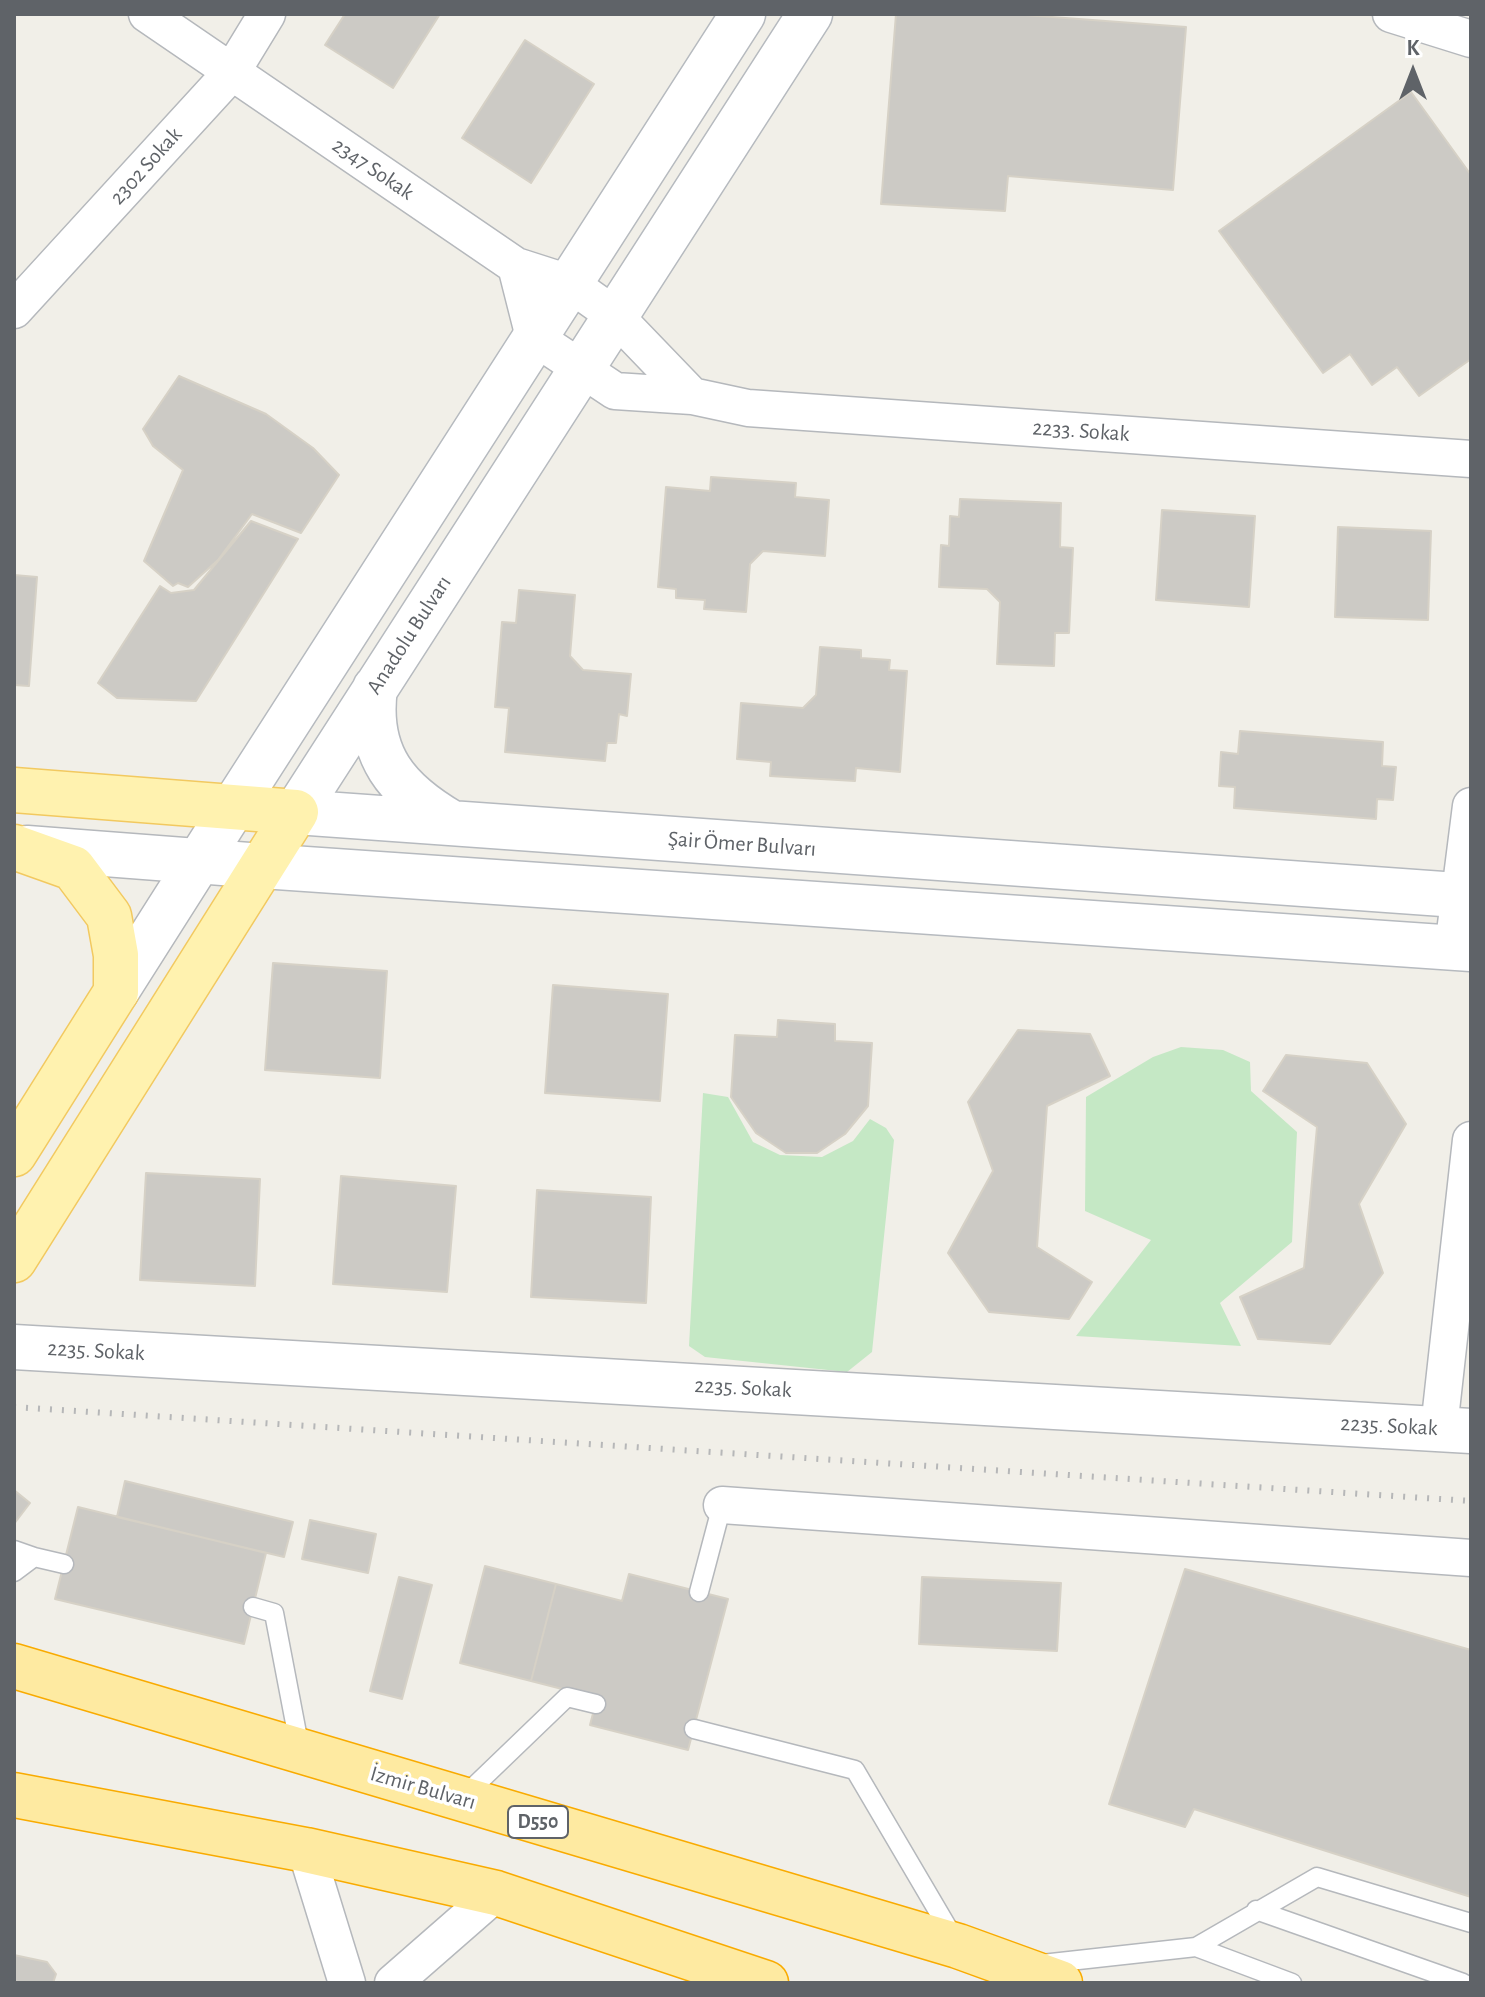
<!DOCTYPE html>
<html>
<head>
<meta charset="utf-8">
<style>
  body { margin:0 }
  #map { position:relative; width:1485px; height:1997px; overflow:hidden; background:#f1efe8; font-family:"Alegreya Sans",sans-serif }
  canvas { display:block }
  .frame { position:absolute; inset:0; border:16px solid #5f6368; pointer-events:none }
  .north { position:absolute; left:1373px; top:32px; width:80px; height:80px; -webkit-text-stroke:6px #fff; paint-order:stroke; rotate:0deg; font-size:22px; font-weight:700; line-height:32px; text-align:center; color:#5f6368 }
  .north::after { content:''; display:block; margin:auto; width:28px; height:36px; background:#5f6368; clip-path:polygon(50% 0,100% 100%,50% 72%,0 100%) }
</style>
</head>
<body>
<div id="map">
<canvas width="1485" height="1997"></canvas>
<div class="frame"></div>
<div class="north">K</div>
</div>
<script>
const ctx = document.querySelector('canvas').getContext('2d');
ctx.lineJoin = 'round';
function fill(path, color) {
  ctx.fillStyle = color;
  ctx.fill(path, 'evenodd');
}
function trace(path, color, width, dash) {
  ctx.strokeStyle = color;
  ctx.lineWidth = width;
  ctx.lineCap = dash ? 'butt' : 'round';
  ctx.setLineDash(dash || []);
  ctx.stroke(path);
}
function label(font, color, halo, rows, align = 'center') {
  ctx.font = font + ' "Alegreya Sans",sans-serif';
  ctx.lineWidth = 7;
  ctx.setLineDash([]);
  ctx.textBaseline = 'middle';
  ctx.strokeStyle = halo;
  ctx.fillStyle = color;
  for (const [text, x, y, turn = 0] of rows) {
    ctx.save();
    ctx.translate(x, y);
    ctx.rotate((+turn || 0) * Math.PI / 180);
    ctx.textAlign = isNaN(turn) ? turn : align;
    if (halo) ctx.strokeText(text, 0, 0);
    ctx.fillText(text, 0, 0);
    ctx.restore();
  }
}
const green = new Path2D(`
  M 1181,1047 L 1223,1050 L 1250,1062 L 1251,1091 L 1297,1132 L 1292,1242 L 1220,1303 L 1241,1346 L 1076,1336 L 1151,1240 L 1085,1211 L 1086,1097 L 1153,1057 Z
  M 703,1093 L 728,1097 L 753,1142 L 780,1155 L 822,1157 L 853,1141 L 870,1119 L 886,1128 L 894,1140 L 872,1352 L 847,1372 L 705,1357 L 689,1346 Z`);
const building = new Path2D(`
  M 345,14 L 440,14 L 393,88 L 325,45 Z
  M 896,14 L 1012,14 L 1186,27 L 1173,190 L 1008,176 L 1005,211 L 881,204 Z
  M 525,40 L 594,84 L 531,183 L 462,138 Z
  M 1411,92 L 1471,175 L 1471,359 L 1419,396 L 1397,367 L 1372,385 L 1350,354 L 1323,373 L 1219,231 Z
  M 179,376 L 266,414 L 313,448 L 339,475 L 301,533 L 252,514 L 218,560 L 188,587 L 178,583 L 173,586 L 144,561 L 183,470 L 153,446 L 143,429 Z
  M 711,477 L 796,483 L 795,497 L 829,500 L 825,556 L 763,551 L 750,564 L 746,612 L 704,609 L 705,600 L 676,598 L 676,589 L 658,587 L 666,487 L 710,491 Z
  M 960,499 L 1061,503 L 1060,547 L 1073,548 L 1069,633 L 1055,633 L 1054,666 L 997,664 L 1000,602 L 987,589 L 939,587 L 941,545 L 949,546 L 950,516 L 959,517 Z
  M 1162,510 L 1255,516 L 1249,607 L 1156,600 Z
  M 251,521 L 298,539 L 196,701 L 117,698 L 98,683 L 160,586 L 171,593 L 194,590 Z
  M 1338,527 L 1431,531 L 1428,620 L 1335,617 Z
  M 14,575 L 37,577 L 29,686 L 14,685 Z
  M 519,590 L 575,595 L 570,656 L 583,670 L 631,674 L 627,716 L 619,714 L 616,743 L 607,743 L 605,761 L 505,752 L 509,708 L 495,707 L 502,622 L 516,623 Z
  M 820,647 L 861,650 L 861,658 L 890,660 L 889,670 L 907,671 L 900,772 L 856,768 L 855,781 L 770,776 L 771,762 L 737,759 L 741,703 L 803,708 L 816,695 Z
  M 1240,731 L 1383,742 L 1382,766 L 1396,767 L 1393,800 L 1377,799 L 1376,819 L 1234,808 L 1235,787 L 1219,786 L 1221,752 L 1238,754 Z
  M 273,963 L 387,971 L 380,1078 L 265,1070 Z
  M 553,985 L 668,994 L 660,1101 L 545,1093 Z
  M 778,1020 L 835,1024 L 835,1041 L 872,1043 L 868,1106 L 845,1134 L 817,1153 L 786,1153 L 756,1133 L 731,1097 L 735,1035 L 777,1037 Z
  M 1018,1030 L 1090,1034 L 1110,1076 L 1047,1106 L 1037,1247 L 1092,1282 L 1069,1319 L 989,1312 L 948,1253 L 993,1171 L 968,1102 Z
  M 1286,1055 L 1367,1063 L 1406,1124 L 1359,1204 L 1383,1273 L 1330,1344 L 1258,1339 L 1240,1297 L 1304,1268 L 1317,1127 L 1263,1091 Z
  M 146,1173 L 260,1179 L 255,1286 L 140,1280 Z
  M 341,1176 L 456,1186 L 447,1292 L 333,1284 Z
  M 537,1190 L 651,1197 L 646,1303 L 531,1297 Z
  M 125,1481 L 293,1522 L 284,1557 L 117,1517 Z
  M 14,1490 L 30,1503 L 14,1524 Z
  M 78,1507 L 266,1553 L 244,1644 L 55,1599 Z
  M 310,1520 L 376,1534 L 368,1573 L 302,1559 Z
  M 485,1566 L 556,1584 L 531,1681 L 460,1663 Z
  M 1185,1569 L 1471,1650 L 1471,1897 L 1194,1809 L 1185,1827 L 1109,1804 Z
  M 629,1574 L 728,1599 L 688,1750 L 590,1725 L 597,1698 L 531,1681 L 556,1584 L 622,1601 Z
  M 399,1577 L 432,1585 L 402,1699 L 370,1691 Z
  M 922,1577 L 1061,1583 L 1057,1651 L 919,1644 Z
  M 14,1955 L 47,1962 L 56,1974 L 53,1983 L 14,1983 Z`);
const service = new Path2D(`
  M 14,1550 L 34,1557
  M 14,1572 L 34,1557 L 64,1564
  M 699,1592 L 722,1505
  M 253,1607 L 274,1613 L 300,1749
  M 694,1729 L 855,1770 L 955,1940
  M 463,1797 L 567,1697 L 596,1704
  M 1256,1910 L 1463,1983
  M 1196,1947 L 1317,1877 L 1471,1923
  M 1042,1964 L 1196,1947 L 1292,1983`);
const minor = new Path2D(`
  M 147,14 L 516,266 L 569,283 L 614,315 L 692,396
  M 1391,14 L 1471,39
  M 516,266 L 534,337 L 615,391 L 692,396 L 748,408 L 1471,459
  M 14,310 L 231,73 L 267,14
  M 1453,948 L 1471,806
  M 1439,1428 L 1471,1140
  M 722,1505 L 1471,1558
  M 306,1850 L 347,1983
  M 393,1983 L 496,1893`);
const tertiary = new Path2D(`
  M 27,848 L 262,866
  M 116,992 L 234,806
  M 14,1347 L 1471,1431`);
const secondary = new Path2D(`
  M 810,14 L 296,812 L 1471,896
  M 375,688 C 366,755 397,791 452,823
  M 234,806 L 743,14
  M 262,866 L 1471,949`);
const primary = new Path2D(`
  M 14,790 L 296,812 L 14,1260
  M 14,847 L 73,868 L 109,916 L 116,955 L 116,992 L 14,1154`);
const trunk = new Path2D(`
  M 14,1666 L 958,1946 L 1060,1983
  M 14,1795 L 306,1850 L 496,1893 L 766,1983`);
const rail = new Path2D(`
  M 14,1407 L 1471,1501`);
const shields = [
  [538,1822,60]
];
const shieldNames = [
  ["D550",538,1822]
];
const streetNames = [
  ["2302 Sokak",146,166,-48],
  ["2347 Sokak",373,169,34],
  ["2233. Sokak",1081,431,4],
  ["Anadolu Bulvarı",409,635,-57],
  ["Şair Ömer Bulvarı",742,844,4],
  ["2235. Sokak",96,1351,3],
  ["2235. Sokak",743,1388,3],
  ["2235. Sokak",1389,1426,3],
  ["İzmir Bulvarı",423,1788,16]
];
fill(green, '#c5e8c5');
fill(building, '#cccac5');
trace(building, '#d6d1c6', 2);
trace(service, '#b5b8bc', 21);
trace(minor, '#b5b8bc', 39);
trace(tertiary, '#b5b8bc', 47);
trace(secondary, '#b6babf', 47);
trace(primary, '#f2c960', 47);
trace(trunk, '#f9ab00', 47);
trace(service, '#fff', 18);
trace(minor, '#fff', 36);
trace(tertiary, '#fff', 44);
trace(secondary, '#fff', 44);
trace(primary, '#fff2af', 44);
trace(trunk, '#feeaa1', 44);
trace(rail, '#b6b7b8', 6, [2, 10]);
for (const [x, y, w] of shields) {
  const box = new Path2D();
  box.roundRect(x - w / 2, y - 16, w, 32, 6);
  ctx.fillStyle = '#fff';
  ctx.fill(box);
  trace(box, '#5f6368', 2);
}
label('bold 20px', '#5f6368', null, shieldNames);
label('22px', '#5f6368', '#fff', streetNames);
</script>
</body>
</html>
